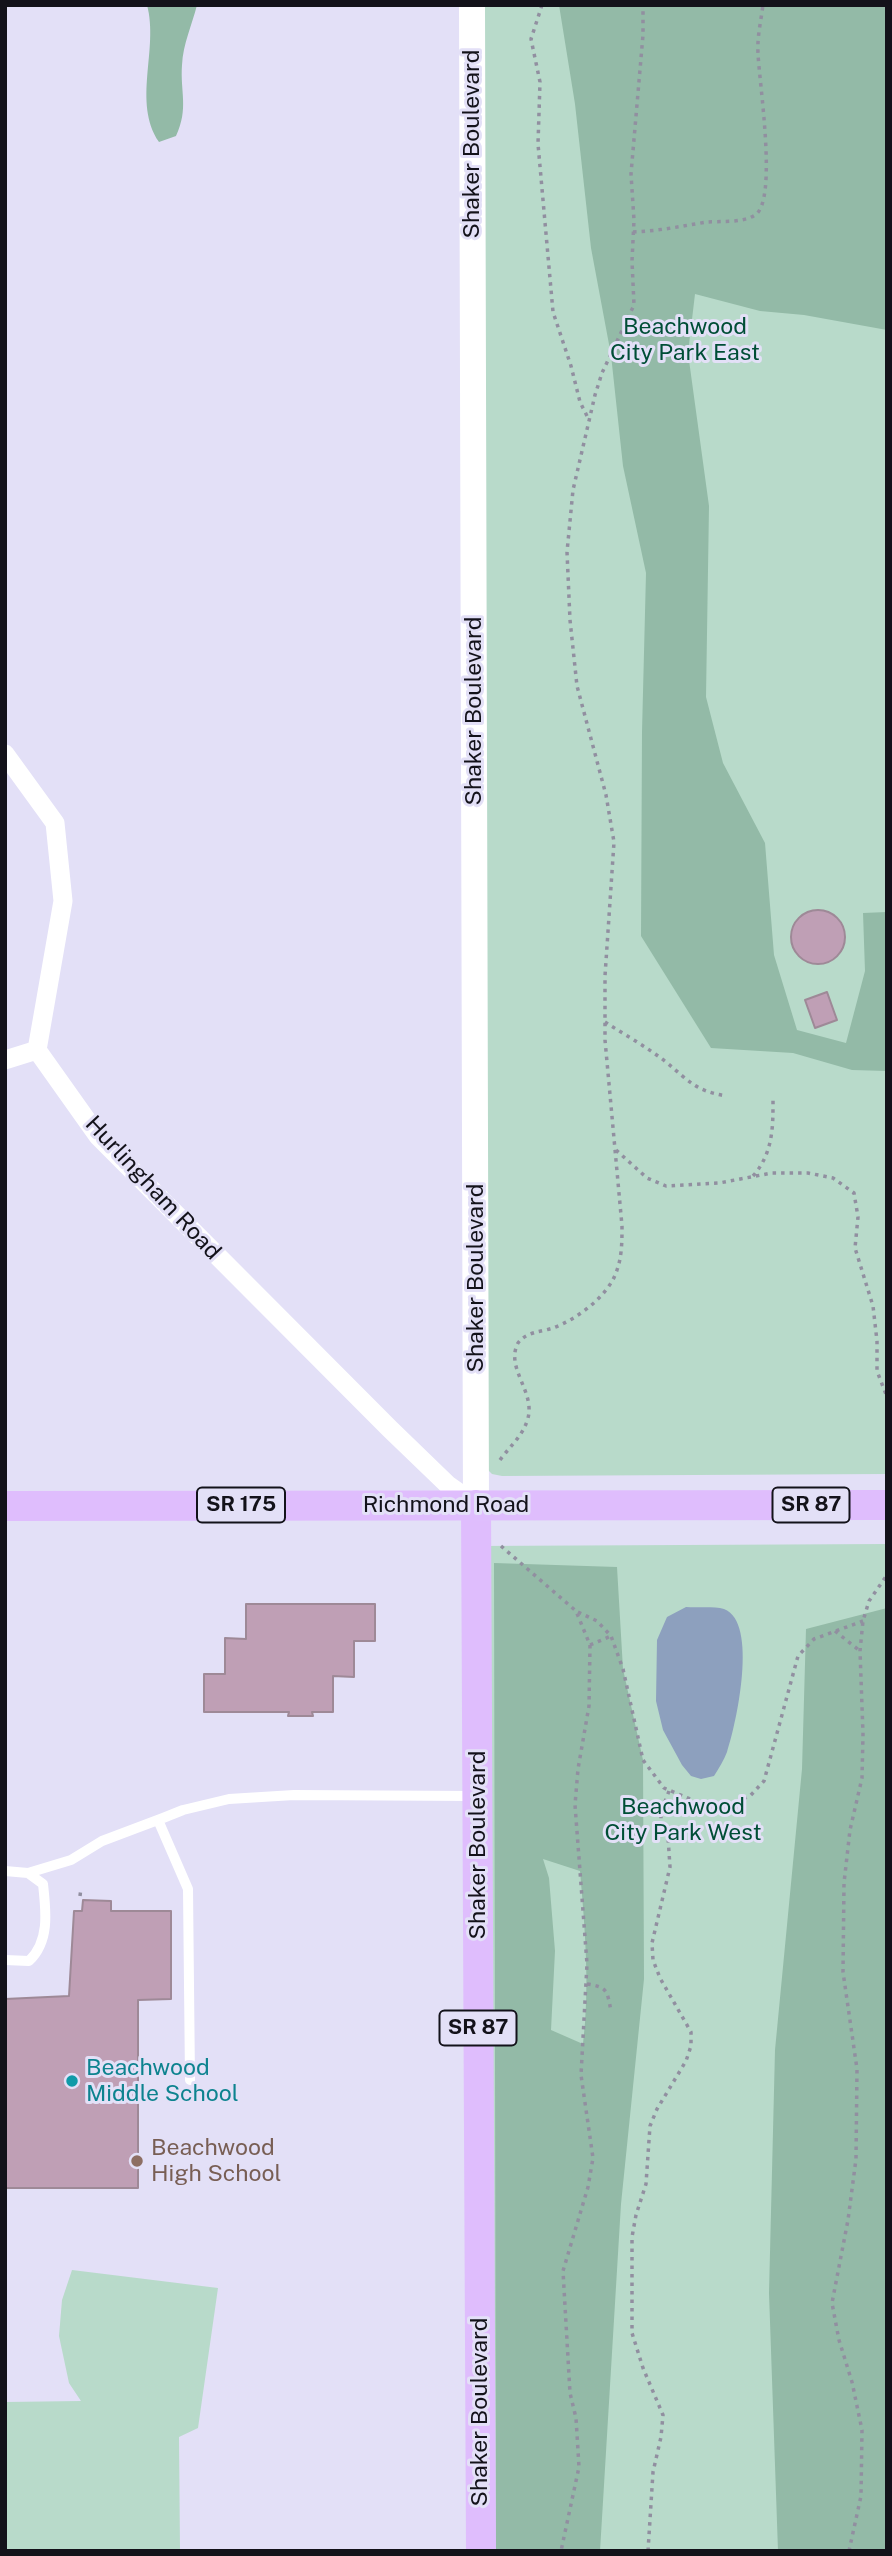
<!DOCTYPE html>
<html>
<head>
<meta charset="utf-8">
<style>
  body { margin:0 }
  #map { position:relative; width:892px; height:2556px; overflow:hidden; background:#e3e0f7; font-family:"Public Sans",sans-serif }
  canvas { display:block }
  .frame { position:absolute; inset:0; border:7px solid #13121a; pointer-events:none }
</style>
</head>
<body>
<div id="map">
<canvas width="892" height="2556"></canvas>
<div class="frame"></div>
</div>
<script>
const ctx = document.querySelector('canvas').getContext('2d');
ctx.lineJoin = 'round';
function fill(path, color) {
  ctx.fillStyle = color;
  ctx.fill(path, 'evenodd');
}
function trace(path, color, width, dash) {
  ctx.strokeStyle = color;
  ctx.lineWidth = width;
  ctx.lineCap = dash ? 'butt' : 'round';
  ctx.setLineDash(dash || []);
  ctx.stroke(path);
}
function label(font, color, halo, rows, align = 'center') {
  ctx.font = font + ' "Public Sans",sans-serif';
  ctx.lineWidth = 6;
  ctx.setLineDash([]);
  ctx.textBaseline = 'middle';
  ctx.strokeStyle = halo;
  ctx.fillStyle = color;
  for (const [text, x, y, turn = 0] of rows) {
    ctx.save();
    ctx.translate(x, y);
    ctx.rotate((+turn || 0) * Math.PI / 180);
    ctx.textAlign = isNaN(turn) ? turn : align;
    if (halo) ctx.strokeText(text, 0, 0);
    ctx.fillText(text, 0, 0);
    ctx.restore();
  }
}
const green = new Path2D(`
  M 482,5 L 887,5 L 887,1474 L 502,1476 L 492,1474 L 488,1470 Z
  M 887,1544 L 887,2551 L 481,2551 L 476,1546 Z
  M 72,2270 L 218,2288 L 198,2428 L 179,2437 L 180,2551 L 5,2551 L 5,2402 L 81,2401 L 69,2383 L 59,2336 L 62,2300 Z`);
const forest = new Path2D(`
  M 147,5 L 197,5 C 192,25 183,44 182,65 C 180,92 189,108 176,136 L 159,142 C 132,102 159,49 147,5 Z
  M 559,5 L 887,5 L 887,330 L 804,315 L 760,311 L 695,294 L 688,353 L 709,506 L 706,697 L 723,763 L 765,843 L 774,955 L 797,1030 L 846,1043 L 865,971 L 863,913 L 887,912 L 887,1071 L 852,1070 L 793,1053 L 711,1048 L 641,936 L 642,732 L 646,573 L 623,466 L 611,355 L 591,248 L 575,104 Z
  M 494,1563 L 617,1567 L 623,1669 L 643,1760 L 644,1979 L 621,2204 L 600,2551 L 496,2551 ZM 543,1859 L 580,1871 C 585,1929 590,1987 583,2044 L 551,2030 L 555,1951 L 549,1878 Z
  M 887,1608 L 887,2551 L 778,2551 L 769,2293 L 775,2050 L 802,1769 L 806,1629 Z`);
const water = new Path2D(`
  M 686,1607 C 697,1608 714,1606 724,1609 C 759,1622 736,1725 727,1752 C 724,1760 719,1768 714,1776 L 701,1779 L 691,1776 L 682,1765 L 663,1730 L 656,1701 L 657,1640 L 667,1617 Z`);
const building = new Path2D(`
  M791 937a27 27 0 1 1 54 0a27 27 0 1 1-54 0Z
  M 827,992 L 837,1020 L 815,1028 L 805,1000 Z
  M 246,1604 L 375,1604 L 375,1641 L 354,1641 L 354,1677 L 333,1676 L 333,1712 L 312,1712 L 313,1716 L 288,1716 L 289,1712 L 204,1712 L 204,1674 L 225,1674 L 225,1638 L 246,1639 Z
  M 83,1900 L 111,1901 L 111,1911 L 171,1911 L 171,1999 L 138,2000 L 138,2188 L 5,2188 L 5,1999 L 69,1996 L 74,1911 L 82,1911 Z`);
const path = new Path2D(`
  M 542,5 L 531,39 L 540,82 L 538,144 L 553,312 L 571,366 L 580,402 L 588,418
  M 633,232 C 659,231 682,226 707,222 C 721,221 743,223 755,215 C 778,201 759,82 758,53 C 757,37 761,21 763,5
  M 605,1022 C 625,1035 647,1047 666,1062 C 689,1081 695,1091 727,1096
  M 616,1150 L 647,1178 L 666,1186 L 719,1183 L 772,1173 L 808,1173 L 833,1178 L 854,1193 L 858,1217 L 855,1248 L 873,1306 L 877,1341 L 877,1371 L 887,1397
  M 753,1176 C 774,1152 773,1125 773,1096
  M 500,1460 C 510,1446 523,1436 528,1418 C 535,1391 505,1368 518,1343 C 526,1332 540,1332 553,1328 C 577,1319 609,1296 617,1270 C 622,1256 622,1241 622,1226 L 605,1040 L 605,976 L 614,842 L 606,795 L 577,686 L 570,620 L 567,552 L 573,490 L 595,395 L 602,373 L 634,305 L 632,261 L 634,220 L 631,174 L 643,35 L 643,5
  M 501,1546 L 576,1611 L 590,1645 L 589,1706 L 578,1769 L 575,1805 L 587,1964 L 581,2075 L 593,2158 L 588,2187 L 563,2271 L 570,2393 L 576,2418 L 579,2467 L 561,2551
  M 578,1612 L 597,1621 L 611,1636 L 623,1669 L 643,1760 L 664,1788 L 702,1804 L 726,1806 L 750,1796 L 764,1781 L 798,1656 L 814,1639 L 863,1621
  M 835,1631 L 860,1651
  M 590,1645 L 611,1636
  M 80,1896 L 81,1888
  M 587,1984 C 608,1987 607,1991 611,2011
  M 648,2551 L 653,2472 L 661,2437 L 663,2415 L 643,2368 L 632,2333 L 632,2237 L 636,2215 L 646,2184 L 650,2126 L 657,2109 L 686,2061 L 691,2046 L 691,2032 L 660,1978 L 653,1960 L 652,1943 L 670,1867 L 668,1837 L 661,1819 L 661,1812 L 669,1791
  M 849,2551 L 861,2496 L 862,2430 L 852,2382 L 839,2340 L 832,2303 L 848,2220 L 856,2159 L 857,2069 L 843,1972 L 844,1883 L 850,1830 L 862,1778 L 863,1734 L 860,1651 L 863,1621 L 869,1601 L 887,1575`);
const lane = new Path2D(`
  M 158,1820 L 188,1889 L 190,2080
  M 5,1871 L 28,1873 L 71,1860 L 102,1841 L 163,1818 L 183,1810 L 229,1799 L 294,1795 L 473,1796
  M 5,1960 L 29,1961 C 50,1941 46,1911 43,1884 L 28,1873`);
const street = new Path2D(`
  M 5,754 L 55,823 L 63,901 L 37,1050 L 98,1136 L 390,1429 L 448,1485 L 475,1504
  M 5,1060 L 37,1050`);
const secondary = new Path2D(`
  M 472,5 L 476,1505`);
const primary = new Path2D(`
  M 476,1505 L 481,2551
  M 5,1506 L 887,1505`);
const markers = [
  [72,2081,7,"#0f9aa8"],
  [137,2161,7,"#8d6e63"]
];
const shields = [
  [241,1505,88],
  [811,1505,77],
  [478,2028,77]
];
const shieldNames = [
  ["SR 175",241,1505],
  ["SR 87",811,1505],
  ["SR 87",478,2028]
];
const streetNames = [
  ["Shaker Boulevard",472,144,-90],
  ["Shaker Boulevard",474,711,-90],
  ["Hurlingham Road",153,1188,47],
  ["Shaker Boulevard",476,1278,-90],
  ["Richmond Road",446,1505],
  ["Shaker Boulevard",478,1845,-90],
  ["Shaker Boulevard",480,2412,-90]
];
const parkNames = [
  ["Beachwood",685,327],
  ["City Park East",685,353],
  ["Beachwood",683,1807],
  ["City Park West",683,1833]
];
const cultureNames = [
  ["Beachwood",86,2068],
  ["Middle School",86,2094]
];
const educationNames = [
  ["Beachwood",151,2148],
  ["High School",151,2174]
];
fill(green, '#b8daca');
fill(forest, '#93baa7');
fill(water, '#8da0be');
fill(building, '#bf9fb5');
trace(building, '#9e8997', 2);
trace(path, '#918fa0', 3.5, [3.5, 5]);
trace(lane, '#fff', 10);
trace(street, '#fff', 19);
trace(secondary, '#fff', 26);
trace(primary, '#dfbdfd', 30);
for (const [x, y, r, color] of markers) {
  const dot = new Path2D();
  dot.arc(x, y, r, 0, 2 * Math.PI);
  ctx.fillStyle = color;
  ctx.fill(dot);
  trace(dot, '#e3e0f7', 2.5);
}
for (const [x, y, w] of shields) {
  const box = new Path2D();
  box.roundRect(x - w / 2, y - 17.5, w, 35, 5);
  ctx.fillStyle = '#e3e0f7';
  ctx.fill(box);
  trace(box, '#13121a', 2);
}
label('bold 21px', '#13121a', null, shieldNames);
label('23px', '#13121a', '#e3e0f7', streetNames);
label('23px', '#004e36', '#e3e0f7', parkNames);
label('23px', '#0d838f', '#e3e0f7', cultureNames, 'left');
label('23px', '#785e54', '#e3e0f7', educationNames, 'left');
</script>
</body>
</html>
